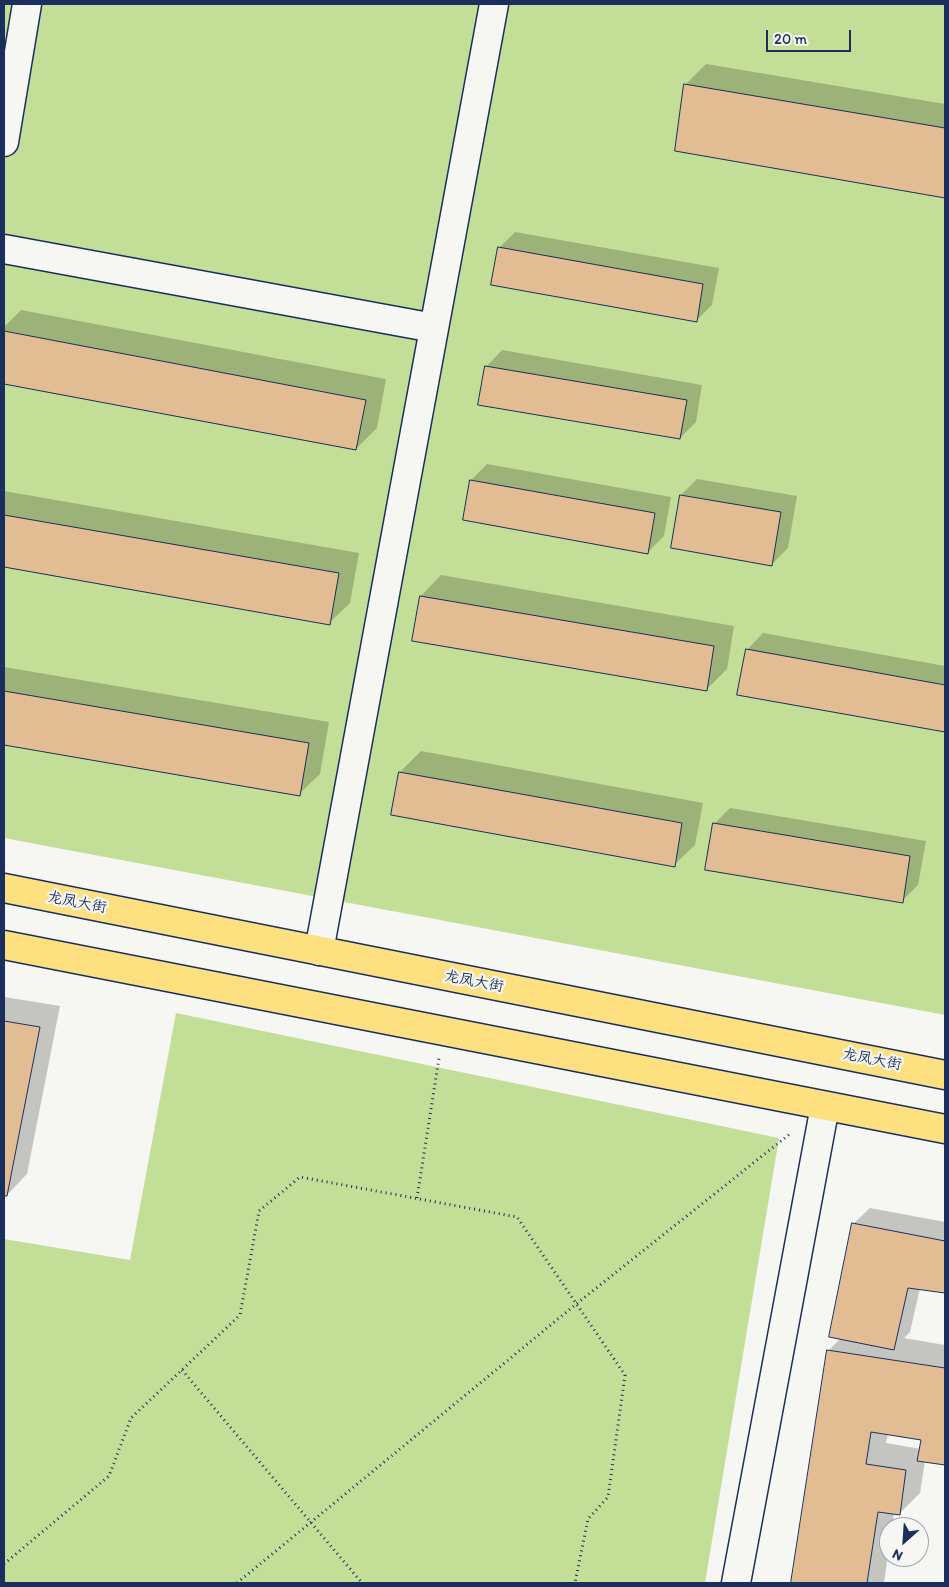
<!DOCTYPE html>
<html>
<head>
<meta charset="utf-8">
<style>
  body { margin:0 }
  #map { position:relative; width:949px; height:1587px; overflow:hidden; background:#f6f6f2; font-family:Itim,sans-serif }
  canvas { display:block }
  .frame { position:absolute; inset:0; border:5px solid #1b2f5e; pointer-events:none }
  .north { position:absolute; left:879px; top:1517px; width:50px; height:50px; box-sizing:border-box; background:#f6f6f2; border:1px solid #9ea6b7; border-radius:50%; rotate:206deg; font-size:14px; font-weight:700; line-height:20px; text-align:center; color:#1b2f5e }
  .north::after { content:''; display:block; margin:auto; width:18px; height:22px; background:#1b2f5e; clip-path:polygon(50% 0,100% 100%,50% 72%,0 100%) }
  .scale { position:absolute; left:766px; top:30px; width:85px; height:22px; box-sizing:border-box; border:2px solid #1b2f5e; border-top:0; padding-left:6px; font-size:15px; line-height:18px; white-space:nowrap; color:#1b2f5e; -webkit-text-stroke:4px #f6f6f2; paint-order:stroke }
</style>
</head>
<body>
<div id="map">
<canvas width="949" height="1587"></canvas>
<div class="frame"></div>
<div class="north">N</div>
<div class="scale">20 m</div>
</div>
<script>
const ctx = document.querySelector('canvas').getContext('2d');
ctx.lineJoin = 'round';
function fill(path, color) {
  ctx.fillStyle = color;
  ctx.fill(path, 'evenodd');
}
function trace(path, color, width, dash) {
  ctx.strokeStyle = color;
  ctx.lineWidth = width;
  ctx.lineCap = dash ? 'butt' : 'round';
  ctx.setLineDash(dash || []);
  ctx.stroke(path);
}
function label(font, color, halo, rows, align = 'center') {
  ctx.font = font + ' Itim,"LXGW WenKai TC",sans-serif';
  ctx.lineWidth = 4.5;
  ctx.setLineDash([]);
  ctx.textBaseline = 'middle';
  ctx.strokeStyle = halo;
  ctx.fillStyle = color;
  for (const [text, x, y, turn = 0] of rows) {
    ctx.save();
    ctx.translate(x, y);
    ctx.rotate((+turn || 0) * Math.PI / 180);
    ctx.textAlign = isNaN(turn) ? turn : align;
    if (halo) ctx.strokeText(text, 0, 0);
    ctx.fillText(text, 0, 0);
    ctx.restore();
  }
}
const green = new Path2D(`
  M 4,4 L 945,4 L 945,1015 L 4,838 Z
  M 176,1013 L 779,1138 L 705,1583 L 4,1583 L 4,1239 L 130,1260 Z`);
const shadow = new Path2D(`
  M 706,64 L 945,104 L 945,197 L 676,150 L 685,85 Z
  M 515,232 L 719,268 L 712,305 L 696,321 L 499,248 Z
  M 21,310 L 386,379 L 377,428 L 356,449 L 4,382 L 4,327 Z
  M 502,350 L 702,385 L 696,422 L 680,438 L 486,367 Z
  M 487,464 L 671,497 L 664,536 L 647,553 L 471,480 Z
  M 697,479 L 797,496 L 788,548 L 772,564 L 681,495 Z
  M 4,491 L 359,553 L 350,603 L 329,623 L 4,566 Z
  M 441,575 L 734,626 L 727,669 L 706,690 L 421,596 Z
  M 763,633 L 945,666 L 945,731 L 739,694 L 747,650 Z
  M 4,667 L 329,722 L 320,774 L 299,794 L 4,744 Z
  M 421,751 L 703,803 L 695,845 L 674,865 L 392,814 L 400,772 Z
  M 730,808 L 926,841 L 918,885 L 902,901 L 714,824 Z
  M 4,997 L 60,1006 L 27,1174 L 7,1195 L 4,1195 Z
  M 870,1208 L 945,1222 L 945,1292 L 920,1288 L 910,1332 L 904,1338 L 945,1345 L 945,1464 L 925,1461 L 920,1493 L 899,1514 L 894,1513 L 892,1527 L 889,1527 L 889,1548 L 884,1583 L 792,1583 L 828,1351 L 841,1338 L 853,1224 ZM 888,1434 L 922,1439 L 921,1449 L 886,1443 Z`);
const building = new Path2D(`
  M 684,84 L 945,128 L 945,198 L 675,151 Z
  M 498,247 L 703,284 L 697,322 L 491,285 Z
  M 4,331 L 366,400 L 356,450 L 4,384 Z
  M 485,366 L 687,400 L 680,439 L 478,405 Z
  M 470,480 L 655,513 L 648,554 L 463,520 Z
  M 680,495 L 781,512 L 772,566 L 671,548 Z
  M 4,515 L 339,573 L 330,625 L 4,567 Z
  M 420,596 L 714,646 L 707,691 L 412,641 Z
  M 746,649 L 945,685 L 945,732 L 737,695 Z
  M 4,691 L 309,743 L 300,796 L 4,745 Z
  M 399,772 L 682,823 L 675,867 L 391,815 Z
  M 713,823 L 910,856 L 903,903 L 705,870 Z
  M 4,1021 L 40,1027 L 7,1196 L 4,1196 Z
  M 852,1223 L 945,1241 L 945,1293 L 908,1288 L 894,1350 L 829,1337 Z
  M 827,1350 L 945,1368 L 945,1465 L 917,1461 L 921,1440 L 871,1432 L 866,1464 L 906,1470 L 900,1515 L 878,1512 L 867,1583 L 791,1583 Z`);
const path = new Path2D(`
  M 417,1198 L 439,1058
  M 182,1370 L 362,1583
  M 4,1564 L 109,1476 L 131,1418 L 240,1315 L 259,1211 L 300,1177 L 517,1217 L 625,1375 L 608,1497 L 588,1519 L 575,1583
  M 237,1583 L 575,1305 L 791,1133`);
const minor = new Path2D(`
  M 4,142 L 27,4
  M 4,249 L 434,328
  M 319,951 L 494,4
  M 736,1583 L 825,1106`);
const major = new Path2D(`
  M 4,888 L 945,1075
  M 4,945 L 945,1129`);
const streetNames = [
  ["龙凤大街",77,903,11],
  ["龙凤大街",474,982,11],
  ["龙凤大街",872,1060,11]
];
fill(green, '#c3df97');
fill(shadow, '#0003');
fill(building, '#e2bc93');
trace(building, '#1b2f5e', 1);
trace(minor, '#1b2f5e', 31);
trace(major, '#1b2f5e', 31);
trace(path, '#1b2f5e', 3, [1, 4]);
trace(minor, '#f6f6f2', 28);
trace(major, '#fde080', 28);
label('15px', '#1b2f5e', '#f6f6f2', streetNames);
</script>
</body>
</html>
